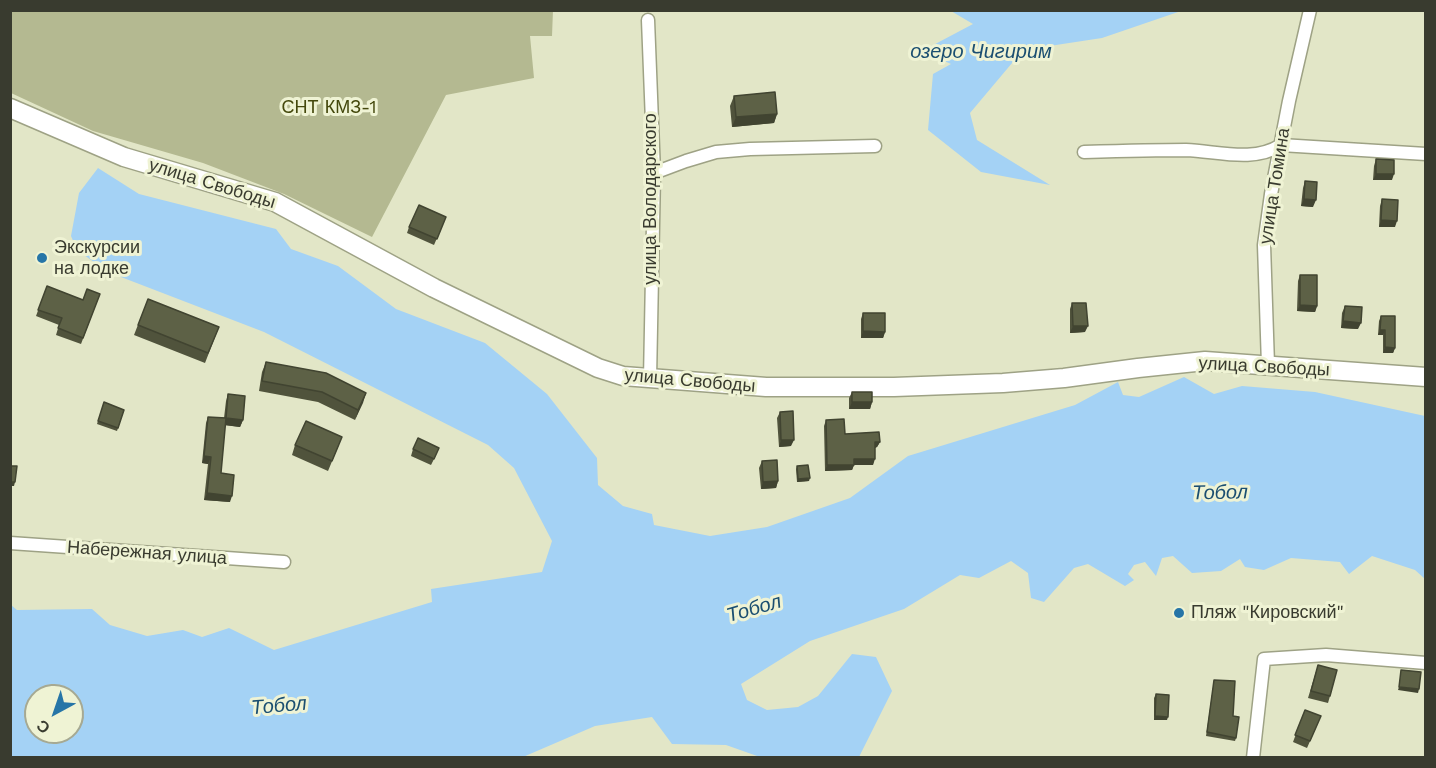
<!DOCTYPE html>
<html>
<head>
<meta charset="utf-8">
<style>
  body { margin:0 }
  #map { position:relative; width:1436px; height:768px; overflow:hidden; background:#e2e6c7; font-family:"Work Sans",sans-serif }
  canvas { display:block }
  .frame { position:absolute; inset:0; border:12px solid #393b2f; pointer-events:none }
  .north { position:absolute; left:24px; top:684px; width:60px; height:60px; box-sizing:border-box; background:#eff3d4; border:2px solid #a6a992; border-radius:50%; rotate:220deg; font-size:16px; font-weight:700; line-height:24px; text-align:center; color:#393b2f }
  .north::after { content:''; display:block; margin:auto; width:21px; height:27px; background:#2675a7; clip-path:polygon(50% 0,100% 100%,50% 72%,0 100%) }
</style>
</head>
<body>
<div id="map">
<canvas width="1436" height="768"></canvas>
<div class="frame"></div>
<div class="north">С</div>
</div>
<script>
const ctx = document.querySelector('canvas').getContext('2d');
ctx.lineJoin = 'round';
function fill(path, color) {
  ctx.fillStyle = color;
  ctx.fill(path, 'evenodd');
}
function trace(path, color, width, dash) {
  ctx.strokeStyle = color;
  ctx.lineWidth = width;
  ctx.lineCap = dash ? 'butt' : 'round';
  ctx.setLineDash(dash || []);
  ctx.stroke(path);
}
function label(font, color, halo, rows, align = 'center') {
  ctx.font = font + ' "Work Sans",sans-serif';
  ctx.lineWidth = 6;
  ctx.setLineDash([]);
  ctx.textBaseline = 'middle';
  ctx.strokeStyle = halo;
  ctx.fillStyle = color;
  for (const [text, x, y, turn = 0] of rows) {
    ctx.save();
    ctx.translate(x, y);
    ctx.rotate((+turn || 0) * Math.PI / 180);
    ctx.textAlign = isNaN(turn) ? turn : align;
    if (halo) ctx.strokeText(text, 0, 0);
    ctx.fillText(text, 0, 0);
    ctx.restore();
  }
}
const green = new Path2D(`
  M 11,10 L 553,10 L 552,36 L 530,36 L 534,78 L 446,95 L 372,237 L 284,194 L 203,163 L 93,131 L 11,93 Z`);
const water = new Path2D(`
  M 951,11 L 951,10 L 1181,11 L 1102,38 L 1023,50 L 970,113 L 977,140 L 1050,185 L 981,172 L 928,130 L 933,74 L 951,64 L 922,51 L 973,24 Z
  M 98,168 L 139,194 L 276,229 L 291,249 L 338,266 L 396,309 L 485,343 L 547,394 L 597,458 L 598,485 L 623,506 L 652,514 L 654,525 L 710,536 L 767,527 L 850,498 L 908,456 L 1075,405 L 1118,382 L 1123,395 L 1139,397 L 1184,377 L 1214,394 L 1242,386 L 1315,392 L 1425,416 L 1425,579 L 1415,570 L 1372,556 L 1349,574 L 1340,562 L 1291,558 L 1264,570 L 1245,567 L 1240,559 L 1221,571 L 1192,573 L 1173,556 L 1162,558 L 1156,576 L 1145,562 L 1134,565 L 1128,574 L 1134,580 L 1125,586 L 1088,564 L 1074,568 L 1044,602 L 1031,598 L 1028,573 L 1011,561 L 979,578 L 960,575 L 904,609 L 810,641 L 741,684 L 747,700 L 767,710 L 798,707 L 818,696 L 852,654 L 876,657 L 892,691 L 859,757 L 760,757 L 726,745 L 672,744 L 652,717 L 595,726 L 523,757 L 11,757 L 11,605 L 17,610 L 92,609 L 110,625 L 147,636 L 183,630 L 202,637 L 229,628 L 274,650 L 432,602 L 431,589 L 542,572 L 552,541 L 514,468 L 488,445 L 264,332 L 108,272 L 77,250 L 71,236 L 79,193 ZM 36,696 L 72,696 L 72,732 L 36,732 Z`);
const street = new Path2D(`
  M 648,20 L 654,173 L 650,379
  M 1084,152 C 1118,151 1152,150 1186,150 C 1217,151 1253,163 1281,145 L 1426,154
  M 654,173 L 686,161 L 716,152 L 750,149 L 875,146
  M 1268,365 L 1264,245 L 1271,194 L 1289,101 L 1310,10
  M 10,543 L 284,562
  M 1253,758 L 1264,659 L 1326,655 L 1426,663`);
const secondary = new Path2D(`
  M 10,108 L 124,157 L 275,202 L 434,288 L 598,368 L 623,376 L 766,387 L 894,387 L 1003,383 L 1064,378 L 1138,368 L 1205,361 L 1426,377`);
const wall = new Path2D(`
  M 734,96 L 777,114 L 774,123 L 732,127 L 730,106 Z
  M 1376,159 L 1392,180 L 1373,180 L 1374,166 Z
  M 1305,181 L 1313,207 L 1301,206 L 1303,188 Z
  M 1382,199 L 1395,227 L 1379,227 L 1380,206 Z
  M 446,217 L 434,245 L 407,233 L 409,227 Z
  M 1300,275 L 1317,306 L 1315,312 L 1297,311 L 1298,281 Z
  M 47,286 L 83,300 L 100,294 L 81,344 L 56,335 L 59,325 L 36,316 Z
  M 148,299 L 219,327 L 205,363 L 134,335 Z
  M 1072,303 L 1085,332 L 1070,333 L 1070,309 Z
  M 1345,306 L 1358,329 L 1341,328 L 1342,313 Z
  M 863,313 L 885,332 L 883,338 L 861,338 L 861,319 Z
  M 1381,316 L 1395,348 L 1393,353 L 1383,353 L 1383,335 L 1378,335 L 1379,321 Z
  M 266,362 L 366,393 L 355,420 L 318,402 L 259,391 L 262,372 Z
  M 852,392 L 872,402 L 870,409 L 849,409 L 849,398 Z
  M 228,394 L 243,420 L 240,427 L 225,425 L 221,473 L 230,502 L 204,500 L 208,464 L 202,463 L 206,423 L 208,417 L 224,418 L 226,401 Z
  M 104,402 L 124,410 L 117,431 L 97,424 Z
  M 780,412 L 791,446 L 779,447 L 777,418 Z
  M 826,420 L 845,434 L 880,442 L 877,447 L 875,448 L 873,465 L 854,465 L 852,470 L 825,471 L 824,426 Z
  M 295,445 L 338,447 L 328,471 L 292,455 Z
  M 413,449 L 436,455 L 431,465 L 411,456 Z
  M 762,461 L 778,481 L 776,488 L 761,489 L 759,468 Z
  M 797,466 L 809,481 L 797,482 L 796,469 Z
  M 1318,665 L 1330,696 L 1328,703 L 1308,698 Z
  M 1214,680 L 1233,716 L 1236,738 L 1235,741 L 1206,736 Z
  M 1156,694 L 1167,720 L 1154,720 L 1154,698 Z
  M 1305,710 L 1318,723 L 1307,748 L 1293,742 Z`);
const shadedWall = new Path2D(`
  M 777,114 L 774,123 L 732,127 L 736,117 Z
  M 1376,174 L 1394,174 L 1392,180 L 1373,180 Z
  M 1304,199 L 1316,200 L 1313,207 L 1301,206 Z
  M 1381,220 L 1397,221 L 1395,227 L 1379,227 Z
  M 1300,305 L 1317,306 L 1315,312 L 1297,311 Z
  M 1343,321 L 1361,323 L 1358,329 L 1341,328 Z
  M 1073,326 L 1088,326 L 1085,332 L 1070,333 Z
  M 1380,330 L 1385,330 L 1383,335 L 1378,335 Z
  M 863,331 L 885,332 L 883,338 L 861,338 Z
  M 1385,347 L 1395,348 L 1393,353 L 1383,353 Z
  M 366,393 L 363,403 L 355,420 L 358,410 Z
  M 852,402 L 872,402 L 870,409 L 849,409 Z
  M 226,418 L 243,420 L 240,427 L 224,425 Z
  M 781,440 L 794,440 L 791,446 L 779,447 Z
  M 875,442 L 880,442 L 877,447 L 873,448 Z
  M 204,456 L 211,457 L 208,464 L 202,463 Z
  M 854,459 L 875,459 L 873,465 L 854,465 L 852,470 L 825,471 L 827,465 Z
  M 810,478 L 809,481 L 797,482 L 798,479 Z
  M 778,481 L 776,488 L 761,489 L 763,482 Z
  M 10,482 L 15,482 L 14,486 L 10,486 Z
  M 207,493 L 232,496 L 230,502 L 204,500 Z
  M 1399,687 L 1419,689 L 1418,693 L 1398,690 Z
  M 1155,716 L 1168,717 L 1167,720 L 1154,720 Z`);
const building = new Path2D(`
  M 775,92 L 777,114 L 736,117 L 734,96 Z
  M 1376,159 L 1394,160 L 1394,174 L 1376,174 Z
  M 1305,181 L 1317,182 L 1316,200 L 1304,199 Z
  M 1382,199 L 1398,200 L 1397,221 L 1381,220 Z
  M 419,205 L 446,217 L 437,239 L 409,227 Z
  M 1300,275 L 1317,275 L 1317,306 L 1300,305 Z
  M 47,286 L 83,300 L 87,289 L 100,294 L 83,338 L 58,328 L 62,318 L 38,310 Z
  M 148,299 L 219,327 L 208,353 L 138,325 Z
  M 1072,303 L 1086,303 L 1088,326 L 1073,326 Z
  M 1345,306 L 1362,307 L 1361,323 L 1343,321 Z
  M 863,313 L 885,313 L 885,332 L 863,331 Z
  M 1381,316 L 1395,316 L 1395,348 L 1385,347 L 1385,330 L 1380,330 Z
  M 266,362 L 326,373 L 366,393 L 358,410 L 322,392 L 262,381 Z
  M 852,392 L 872,392 L 872,402 L 852,402 Z
  M 228,394 L 245,396 L 243,420 L 226,418 Z
  M 104,402 L 124,410 L 118,428 L 98,421 Z
  M 793,411 L 794,440 L 781,440 L 780,412 Z
  M 208,417 L 226,418 L 221,473 L 234,475 L 232,496 L 207,493 L 211,457 L 204,456 Z
  M 844,419 L 845,434 L 879,432 L 880,442 L 875,442 L 875,459 L 854,459 L 854,465 L 827,465 L 826,420 Z
  M 306,421 L 342,437 L 332,461 L 295,445 Z
  M 418,438 L 439,448 L 434,459 L 413,449 Z
  M 777,460 L 778,481 L 763,482 L 762,461 Z
  M 808,465 L 810,478 L 798,479 L 797,466 Z
  M 10,466 L 17,466 L 15,482 L 10,482 Z
  M 1318,665 L 1337,670 L 1330,696 L 1311,691 Z
  M 1401,670 L 1421,672 L 1419,689 L 1399,687 Z
  M 1214,680 L 1235,681 L 1233,716 L 1239,717 L 1236,738 L 1207,732 Z
  M 1156,694 L 1169,695 L 1168,717 L 1155,716 Z
  M 1305,710 L 1321,716 L 1310,741 L 1295,735 Z`);
const markers = [
  [42,258,6,"#2675a7"],
  [1179,613,6,"#2675a7"]
];
const parkNames = [
  ["СНТ КМЗ-1",329,108]
];
const streetNames = [
  ["улица Свободы",212,184,17],
  ["улица Томина",1275,186,-81],
  ["улица Володарского",651,199,-90],
  ["улица Свободы",1264,367,3],
  ["улица Свободы",690,381,5],
  ["Набережная улица",147,553,4]
];
const poiNames = [
  ["Экскурсии",54,248],
  ["на лодке",54,269],
  ["Пляж \"Кировский\"",1191,613]
];
const waterNames = [
  ["озеро Чигирим",981,52],
  ["Тобол",1220,493,-1],
  ["Тобол",754,609,-16],
  ["Тобол",279,706,-5]
];
fill(green, '#b4b991');
fill(water, '#a4d2f5');
trace(street, '#9ea285', 15);
trace(secondary, '#9ea285', 21);
trace(street, '#fff', 12);
trace(secondary, '#fff', 18);
fill(wall, '#50533c');
fill(shadedWall, '#414431');
fill(building, '#5d6146');
trace(building, '#414431', 1.5);
for (const [x, y, r, color] of markers) {
  const dot = new Path2D();
  dot.arc(x, y, r, 0, 2 * Math.PI);
  ctx.fillStyle = color;
  ctx.fill(dot);
  trace(dot, '#eff3d4', 2);
}
label('18px', '#44480c', '#eff3d4', parkNames);
label('18px', '#393b2f', '#eff3d4', streetNames);
label('18px', '#393b2f', '#eff3d4', poiNames, 'left');
label('italic 20px', '#1b4f71', '#eff3d4', waterNames);
</script>
</body>
</html>
